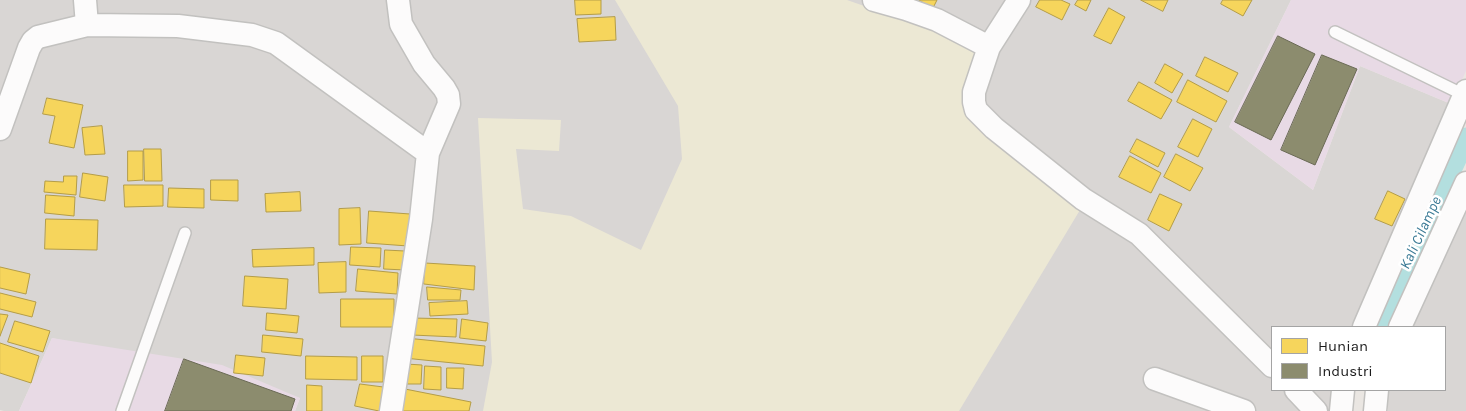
<!DOCTYPE html>
<html>
<head>
<meta charset="utf-8">
<style>
  body { margin:0 }
  #map { position:relative; width:1466px; height:411px; overflow:hidden; background:#eae6e2; font-family:Karla,sans-serif }
  canvas { display:block }
  .legend { position:absolute; left:1271px; top:326px; width:175px; height:65px; box-sizing:border-box; background:#fff; border:1px solid #a4a4a4; margin:0; padding:6px 9px; list-style:none; font-size:15px; color:#1b1b1b }
  .legend li { display:flex; align-items:center; gap:10px; height:25px }
  .legend b { width:25px; border:1px solid #a4a4a4 }
</style>
</head>
<body>
<div id="map">
<canvas width="1466" height="411"></canvas>
<ul class="legend">
<li><b style="height:14px;background:#f6d55c"></b>Hunian</li>
<li><b style="height:14px;background:#8c8c6e"></b>Industri</li>
</ul>
</div>
<script>
const ctx = document.querySelector('canvas').getContext('2d');
ctx.lineJoin = 'round';
function fill(path, color) {
  ctx.fillStyle = color;
  ctx.fill(path, 'evenodd');
}
function trace(path, color, width, dash) {
  ctx.strokeStyle = color;
  ctx.lineWidth = width;
  ctx.lineCap = dash ? 'butt' : 'round';
  ctx.setLineDash(dash || []);
  ctx.stroke(path);
}
function label(font, color, halo, rows, align = 'center') {
  ctx.font = font + ' Karla,sans-serif';
  ctx.lineWidth = 5;
  ctx.setLineDash([]);
  ctx.textBaseline = 'middle';
  ctx.strokeStyle = halo;
  ctx.fillStyle = color;
  for (const [text, x, y, turn = 0] of rows) {
    ctx.save();
    ctx.translate(x, y);
    ctx.rotate((+turn || 0) * Math.PI / 180);
    ctx.textAlign = isNaN(turn) ? turn : align;
    if (halo) ctx.strokeText(text, 0, 0);
    ctx.fillText(text, 0, 0);
    ctx.restore();
  }
}
const residential = new Path2D(`
  M 0,0 L 1291,0 L 1229,127 L 1313,190 L 1360,66 L 1451,104 L 1370,327 L 1272,327 L 1272,390 L 1355,390 L 1351,411 L 295,411 L 300,398 L 52,338 L 19,411 L 4,411 L 0,410 Z
  M 1466,181 L 1466,411 L 1388,411 L 1388,390 L 1445,390 L 1445,327 L 1410,327 Z`);
const industrial = new Path2D(`
  M 1291,0 L 1466,0 L 1466,71 L 1451,104 L 1360,66 L 1313,190 L 1229,127 Z
  M 52,338 L 222,365 L 300,398 L 295,411 L 19,411 Z`);
const farmland = new Path2D(`
  M 615,0 L 847,0 L 987,49 L 966,110 L 1086,200 L 959,411 L 483,411 L 492,362 L 478,118 L 561,120 L 559,151 L 516,149 L 523,209 L 571,216 L 641,250 L 682,159 L 678,106 Z`);
const homes = new Path2D(`
  M 575,0 L 601,0 L 601,14 L 576,15 Z
  M 919,0 L 937,0 L 933,8 Z
  M 1040,0 L 1061,0 L 1070,4 L 1062,20 L 1036,7 Z
  M 1078,0 L 1091,0 L 1086,11 L 1075,5 Z
  M 1141,0 L 1168,0 L 1163,11 Z
  M 1223,0 L 1252,0 L 1243,16 L 1221,4 Z
  M 1109,8 L 1125,17 L 1111,44 L 1094,36 Z
  M 615,17 L 616,40 L 579,42 L 577,19 Z
  M 1205,57 L 1238,73 L 1228,92 L 1196,76 Z
  M 1165,64 L 1183,74 L 1172,93 L 1155,83 Z
  M 1188,80 L 1227,101 L 1216,122 L 1177,102 Z
  M 1139,82 L 1172,100 L 1161,119 L 1128,101 Z
  M 47,98 L 83,105 L 74,148 L 49,143 L 55,116 L 43,114 Z
  M 1193,119 L 1212,129 L 1198,157 L 1178,147 Z
  M 102,126 L 105,154 L 85,155 L 82,128 Z
  M 1137,139 L 1165,153 L 1158,167 L 1130,152 Z
  M 144,149 L 161,149 L 162,181 L 145,181 Z
  M 128,151 L 143,151 L 143,180 L 128,181 Z
  M 1176,154 L 1203,168 L 1190,191 L 1164,177 Z
  M 1130,156 L 1161,173 L 1151,193 L 1119,177 Z
  M 83,173 L 108,177 L 105,201 L 80,197 Z
  M 64,176 L 77,176 L 76,195 L 44,192 L 45,181 L 63,182 Z
  M 211,180 L 238,180 L 238,201 L 211,200 Z
  M 124,185 L 163,185 L 163,206 L 125,207 Z
  M 169,188 L 204,189 L 204,208 L 168,207 Z
  M 1388,191 L 1405,199 L 1392,226 L 1375,219 Z
  M 300,192 L 301,211 L 266,212 L 265,194 Z
  M 1160,194 L 1182,204 L 1169,231 L 1148,220 Z
  M 46,195 L 75,197 L 74,216 L 45,213 Z
  M 360,208 L 361,244 L 339,245 L 339,209 Z
  M 369,211 L 410,214 L 408,246 L 367,243 Z
  M 46,219 L 98,220 L 97,250 L 45,249 Z
  M 351,247 L 381,248 L 380,267 L 350,265 Z
  M 314,248 L 314,265 L 253,267 L 252,250 Z
  M 385,250 L 405,251 L 405,270 L 384,269 Z
  M 346,262 L 346,292 L 319,293 L 318,263 Z
  M 425,263 L 475,266 L 474,290 L 424,284 Z
  M 0,267 L 30,274 L 26,294 L 0,288 Z
  M 358,269 L 398,273 L 397,294 L 356,291 Z
  M 245,276 L 288,279 L 286,309 L 243,306 Z
  M 427,287 L 461,290 L 460,300 L 428,300 Z
  M 0,293 L 36,302 L 32,317 L 0,309 Z
  M 341,299 L 394,299 L 394,327 L 341,327 Z
  M 467,301 L 468,314 L 430,316 L 429,303 Z
  M 267,313 L 299,316 L 297,333 L 266,330 Z
  M 0,314 L 8,315 L 0,336 Z
  M 412,318 L 457,319 L 456,337 L 412,335 Z
  M 462,319 L 488,323 L 486,341 L 460,338 Z
  M 15,321 L 50,331 L 43,352 L 8,342 Z
  M 263,335 L 303,339 L 301,356 L 262,352 Z
  M 406,338 L 485,346 L 483,366 L 404,358 Z
  M 0,343 L 39,356 L 31,383 L 0,373 Z
  M 236,355 L 265,358 L 263,376 L 234,373 Z
  M 306,356 L 357,357 L 357,380 L 306,379 Z
  M 362,356 L 383,356 L 383,382 L 362,382 Z
  M 406,364 L 422,365 L 421,384 L 405,384 Z
  M 425,366 L 441,367 L 441,390 L 424,389 Z
  M 447,368 L 464,368 L 463,389 L 447,388 Z
  M 360,384 L 391,388 L 387,411 L 379,411 L 355,406 Z
  M 307,385 L 322,386 L 322,411 L 307,411 Z
  M 405,389 L 471,402 L 469,411 L 401,411 Z`);
const industry = new Path2D(`
  M 1278,36 L 1315,54 L 1271,140 L 1235,122 Z
  M 1322,55 L 1357,69 L 1315,165 L 1281,150 Z
  M 184,359 L 295,399 L 291,411 L 165,411 Z`);
const canal = new Path2D(`
  M 1377,327 L 1466,138`);
const service = new Path2D(`
  M 1335,32 L 1464,95
  M 122,411 L 185,233`);
const minor = new Path2D(`
  M 85,0 L 87,25
  M 874,0 L 906,9 L 937,20 L 989,47
  M 1019,0 L 989,47 L 974,92 L 974,102 L 976,110 L 994,128 L 1083,199 L 1139,234 L 1272,366
  M 0,129 L 29,48 L 33,41 L 38,37 L 87,25 L 178,26 L 252,35 L 276,43 L 428,153
  M 1364,327 L 1466,91
  M 1400,327 L 1466,183
  M 1155,379 L 1244,411
  M 1296,390 L 1316,411
  M 391,411 L 421,219 L 428,153 L 449,104 L 448,95 L 444,88 L 424,64 L 401,24 L 398,0
  M 1341,411 L 1343,390
  M 1375,411 L 1377,390`);
const waterNames = [
  ["Kali Cilampe",1421,233,-65]
];
fill(residential, '#d9d6d4');
fill(industrial, '#e8dae5');
fill(farmland, '#ece8d4');
fill(homes, '#f6d55c');
trace(homes, '#b49d48', 1);
fill(industry, '#8c8c6e');
trace(industry, '#6a6a55', 1);
trace(canal, '#b3dfdf', 21);
trace(service, '#c2c1bf', 14);
trace(minor, '#c2c1bf', 25);
trace(service, '#fcfbfb', 11);
trace(minor, '#fcfbfb', 22);
label('italic 15px', '#3c7b96', '#fff', waterNames);
</script>
</body>
</html>
